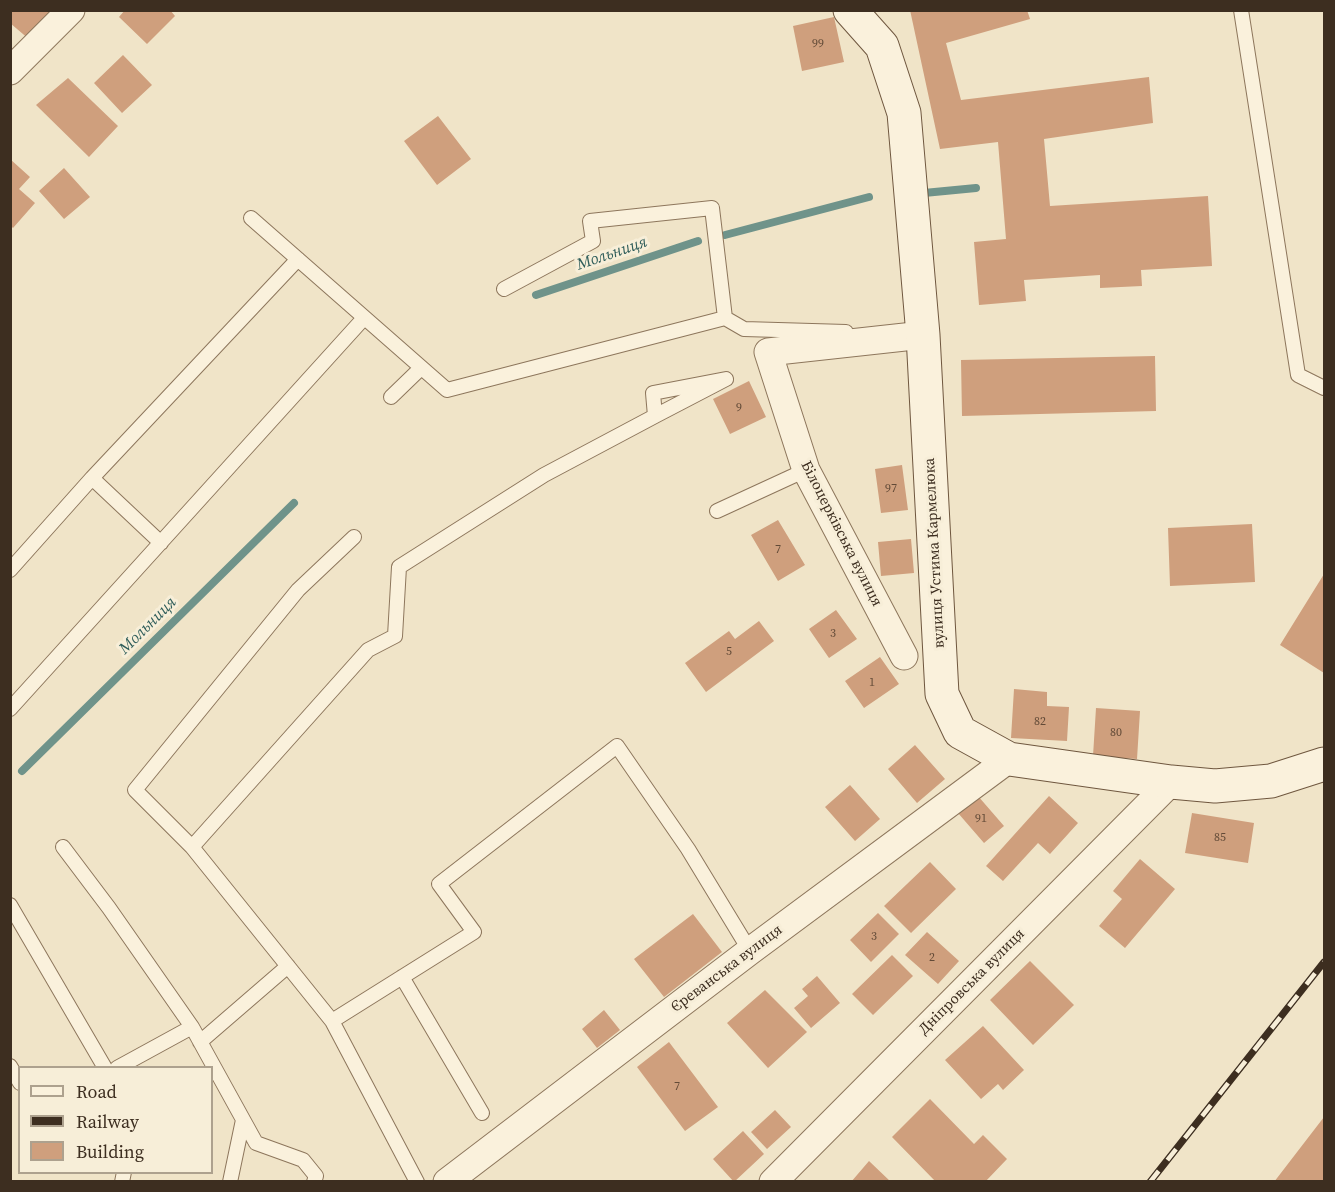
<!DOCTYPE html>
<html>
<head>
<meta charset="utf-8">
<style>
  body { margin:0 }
  #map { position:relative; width:1335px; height:1192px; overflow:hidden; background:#f0e4c8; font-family:"Source Serif 4",serif }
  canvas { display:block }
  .frame { position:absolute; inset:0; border:12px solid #3d2e20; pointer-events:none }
  .legend { position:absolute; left:18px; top:1066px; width:195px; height:108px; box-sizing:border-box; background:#f7eed8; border:2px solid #ada18e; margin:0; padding:8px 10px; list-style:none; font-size:18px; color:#3d2e20 }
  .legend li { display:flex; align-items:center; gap:12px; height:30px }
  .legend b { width:30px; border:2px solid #ada18e }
</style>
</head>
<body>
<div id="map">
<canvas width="1335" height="1192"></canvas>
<div class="frame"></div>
<ul class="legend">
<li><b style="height:8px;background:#faf1dc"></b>Road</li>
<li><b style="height:8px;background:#3d2e20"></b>Railway</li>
<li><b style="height:16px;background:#cf9f7d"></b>Building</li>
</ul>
</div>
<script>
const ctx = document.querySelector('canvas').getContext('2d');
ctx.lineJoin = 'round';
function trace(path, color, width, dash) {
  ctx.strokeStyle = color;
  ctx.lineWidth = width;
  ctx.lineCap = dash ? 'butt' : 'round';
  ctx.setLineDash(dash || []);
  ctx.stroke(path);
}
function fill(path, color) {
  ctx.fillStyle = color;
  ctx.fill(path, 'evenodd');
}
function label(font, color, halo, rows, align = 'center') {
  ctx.font = font + ' "Source Serif 4",serif';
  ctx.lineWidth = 6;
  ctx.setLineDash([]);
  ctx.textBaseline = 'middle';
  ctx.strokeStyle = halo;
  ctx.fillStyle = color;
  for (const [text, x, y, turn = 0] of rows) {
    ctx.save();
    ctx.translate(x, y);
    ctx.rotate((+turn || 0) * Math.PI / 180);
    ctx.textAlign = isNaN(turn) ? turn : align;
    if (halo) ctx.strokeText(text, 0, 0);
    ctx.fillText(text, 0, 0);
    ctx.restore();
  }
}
const stream = new Path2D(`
  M 924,193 L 976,188
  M 725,235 L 869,197
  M 536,295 L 698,241
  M 22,771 L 294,503`);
const building = new Path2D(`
  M 10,10 L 51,10 L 53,13 L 30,40 L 10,23 Z
  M 125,10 L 170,10 L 175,16 L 147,44 L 119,17 Z
  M 910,10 L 1027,10 L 1030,19 L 946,43 L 961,100 L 1149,77 L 1153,123 L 1044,139 L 1050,206 L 1208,196 L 1212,266 L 1141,270 L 1142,286 L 1100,288 L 1100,275 L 1024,280 L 1026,301 L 979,305 L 974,242 L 1006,239 L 998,142 L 940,149 Z
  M 834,17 L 844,62 L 802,71 L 793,26 Z
  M 123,55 L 152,85 L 122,113 L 94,83 Z
  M 68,78 L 118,126 L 89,157 L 36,105 Z
  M 438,116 L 471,159 L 437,185 L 404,141 Z
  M 10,159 L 30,177 L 19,189 L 35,203 L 13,228 L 10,225 Z
  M 64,168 L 90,197 L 64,219 L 39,191 Z
  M 1155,356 L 1156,411 L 962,416 L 961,360 Z
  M 749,381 L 766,417 L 730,434 L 713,399 Z
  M 902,465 L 908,510 L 881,513 L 875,469 Z
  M 778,520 L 805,565 L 778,581 L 751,535 Z
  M 1252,524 L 1255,582 L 1170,586 L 1168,528 Z
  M 911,539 L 914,573 L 881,576 L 878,542 Z
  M 1324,574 L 1324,673 L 1280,645 Z
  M 836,610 L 857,639 L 829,658 L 809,629 Z
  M 759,621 L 774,641 L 706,692 L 685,663 L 729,631 L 735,639 Z
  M 880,657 L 899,684 L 864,708 L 845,681 Z
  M 1014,689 L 1047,692 L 1047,706 L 1069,707 L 1067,741 L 1011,738 Z
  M 1096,708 L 1140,711 L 1137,759 L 1093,756 Z
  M 915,745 L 945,779 L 917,803 L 888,769 Z
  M 850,785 L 880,819 L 855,841 L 825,807 Z
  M 978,796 L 1004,826 L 984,843 L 958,813 Z
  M 1049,796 L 1078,823 L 1050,854 L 1038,843 L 1003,881 L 986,866 Z
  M 1192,813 L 1254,823 L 1248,863 L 1185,853 Z
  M 1140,859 L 1175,889 L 1125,948 L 1099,926 L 1122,899 L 1113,891 Z
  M 930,862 L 956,889 L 911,933 L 884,906 Z
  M 878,913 L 899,934 L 871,962 L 850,940 Z
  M 693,914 L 722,952 L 664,997 L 634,959 Z
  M 927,932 L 959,961 L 938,984 L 905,955 Z
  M 892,955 L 913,976 L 873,1015 L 852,994 Z
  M 1030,961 L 1074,1005 L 1033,1045 L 990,1000 Z
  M 817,976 L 840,1003 L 811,1028 L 794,1008 L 808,996 L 802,989 Z
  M 765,990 L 807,1032 L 768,1068 L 727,1023 Z
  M 604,1010 L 620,1030 L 597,1048 L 582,1029 Z
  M 983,1026 L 1024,1070 L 1003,1090 L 998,1084 L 981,1099 L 945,1060 Z
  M 669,1042 L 718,1107 L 685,1131 L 637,1067 Z
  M 930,1099 L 974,1144 L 983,1135 L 1007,1159 L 985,1182 L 936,1182 L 892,1137 Z
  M 775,1110 L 791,1127 L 767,1149 L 751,1132 Z
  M 1324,1117 L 1324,1182 L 1274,1182 Z
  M 743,1131 L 764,1154 L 734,1182 L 713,1159 Z
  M 869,1161 L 891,1182 L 851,1182 Z`);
const lane = new Path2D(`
  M 1241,10 L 1298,375 L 1324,388
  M 251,218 L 447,390 L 725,318 L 712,208 L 590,221 L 593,241 L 504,289
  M 725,318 L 744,329 L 846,332
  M 726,379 L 655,416 L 653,393 Z
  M 391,397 L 421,368
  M 92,478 L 161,543
  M 717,511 L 806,470
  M 354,537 L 298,590 L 135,790 L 192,847 L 332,1021 L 417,1182
  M 10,570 L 92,478 L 298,259
  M 10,709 L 364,318
  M 63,847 L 109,908 L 192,1027 L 256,1143 L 303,1160 L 316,1176 L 314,1182
  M 192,847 L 368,650 L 395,636 L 399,567 L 544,475 L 655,416
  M 10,905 L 105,1068
  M 402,977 L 482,1113
  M 332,1021 L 474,932 L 439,884 L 617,746 L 688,849 L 750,951
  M 200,1042 L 288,966
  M 10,1066 L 20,1083
  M 117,1068 L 192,1027
  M 122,1182 L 124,1172
  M 230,1182 L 243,1120`);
const street = new Path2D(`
  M 10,71 L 71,10
  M 904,656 L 806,470 L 768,352 L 923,335
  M 447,1182 L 750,951 L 1009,759
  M 773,1182 L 1171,782`);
const secondary = new Path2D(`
  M 850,10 L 882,46 L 904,113 L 923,335 L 942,694 L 960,732 L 1009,759 L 1171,782 L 1215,786 L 1271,781 L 1324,764`);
const rail = new Path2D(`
  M 1150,1182 L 1324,962`);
const numberNames = [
  ["99",818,44],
  ["9",739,408],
  ["97",891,489],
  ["7",778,550],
  ["3",833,634],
  ["5",729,652],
  ["1",872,683],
  ["82",1040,722],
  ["80",1116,733],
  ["91",981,819],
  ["85",1220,838],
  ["3",874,937],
  ["2",932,958],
  ["7",677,1087]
];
const streetNames = [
  ["Білоцерківська вулиця",841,534,63],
  ["вулиця Устима Кармелюка",935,553,-93],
  ["Єреванська вулиця",727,969,-37],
  ["Дніпровська вулиця",972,982,-45]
];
const waterNames = [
  ["Мольниця",612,254,-19],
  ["Мольниця",148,626,-45]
];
trace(stream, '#6f938a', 8);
fill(building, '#cf9f7d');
trace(lane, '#8d765c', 16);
trace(street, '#8d765c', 29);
trace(secondary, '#6f573f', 35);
trace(lane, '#faf1dc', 14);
trace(street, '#faf1dc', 27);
trace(secondary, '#faf1dc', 33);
trace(rail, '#3d2e20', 7);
trace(rail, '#f7eed8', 4.5, [14]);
label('12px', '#624a37', null, numberNames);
label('15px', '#3d2e20', '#f7eed8', streetNames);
label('italic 16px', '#2f5d5a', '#f7eed8', waterNames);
</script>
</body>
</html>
